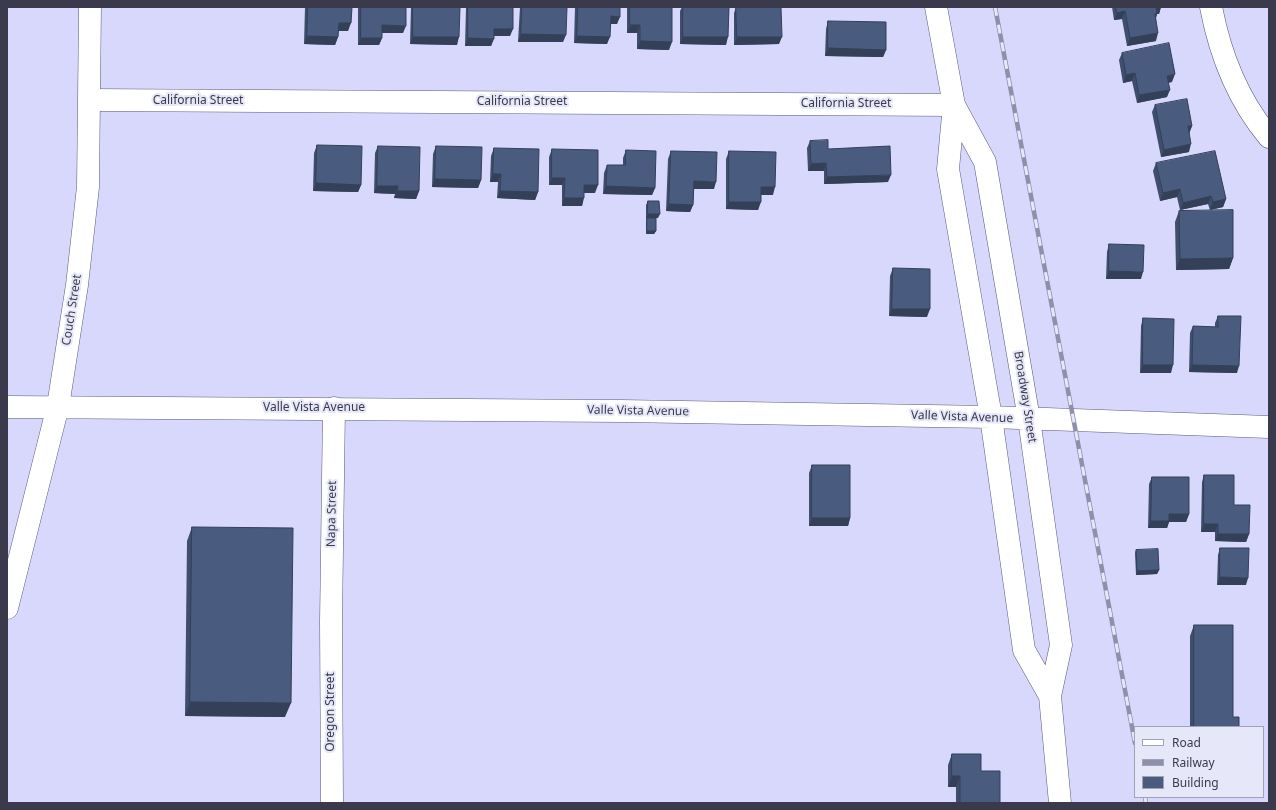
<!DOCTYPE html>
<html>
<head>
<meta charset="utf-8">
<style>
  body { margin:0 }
  #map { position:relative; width:1276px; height:810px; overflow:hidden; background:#d7d8fc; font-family:"Noto Sans",sans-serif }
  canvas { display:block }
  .frame { position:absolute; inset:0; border:8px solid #3a3a4c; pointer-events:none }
  .legend { position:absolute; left:1134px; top:726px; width:130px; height:72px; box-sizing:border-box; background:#e6e7f9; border:1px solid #a1a2b4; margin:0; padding:5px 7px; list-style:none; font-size:12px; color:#3a3a4c }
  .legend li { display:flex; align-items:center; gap:8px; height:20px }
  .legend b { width:20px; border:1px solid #a1a2b4 }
</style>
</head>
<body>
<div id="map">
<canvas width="1276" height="810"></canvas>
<div class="frame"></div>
<ul class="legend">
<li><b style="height:5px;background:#fff"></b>Road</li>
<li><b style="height:5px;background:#8e8faa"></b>Railway</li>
<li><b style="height:11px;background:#495b7e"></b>Building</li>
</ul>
</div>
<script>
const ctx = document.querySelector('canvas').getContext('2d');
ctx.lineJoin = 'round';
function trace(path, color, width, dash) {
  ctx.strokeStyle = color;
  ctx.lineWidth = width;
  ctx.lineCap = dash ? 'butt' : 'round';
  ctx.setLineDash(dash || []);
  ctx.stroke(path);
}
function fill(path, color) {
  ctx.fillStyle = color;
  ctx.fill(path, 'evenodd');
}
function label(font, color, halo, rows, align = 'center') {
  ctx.font = font + ' "Noto Sans",sans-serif';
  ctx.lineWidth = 4;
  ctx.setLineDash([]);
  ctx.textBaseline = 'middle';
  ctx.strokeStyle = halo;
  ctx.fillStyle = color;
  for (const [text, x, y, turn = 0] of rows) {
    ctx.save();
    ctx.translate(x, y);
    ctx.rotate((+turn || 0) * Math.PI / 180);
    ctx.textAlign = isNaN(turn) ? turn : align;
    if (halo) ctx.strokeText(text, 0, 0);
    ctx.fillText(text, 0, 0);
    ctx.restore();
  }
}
const street = new Path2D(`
  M 1211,7 C 1220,54 1238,100 1269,137
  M 90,100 L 954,105
  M 332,803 L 331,621 L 334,408`);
const secondary = new Path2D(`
  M 936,7 L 954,105 L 948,169 L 991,417 L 1024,650 L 1050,696
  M 954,105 L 985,162 L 1029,419 L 1061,645 L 1050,696 L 1060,803
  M 7,407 L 621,411 L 991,417 L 1269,427
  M 7,608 L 58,406 L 77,285 L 88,187 L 90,7`);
const rail = new Path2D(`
  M 995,7 L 1135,743
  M 1145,797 L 1146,803`);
const wall = new Path2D(`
  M 305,7 L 352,7 L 348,31 L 338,31 L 338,37 L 335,45 L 304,44 Z
  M 358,7 L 406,7 L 403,33 L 382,33 L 382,38 L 379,45 L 358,45 Z
  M 411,7 L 460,7 L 457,45 L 410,44 Z
  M 466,7 L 513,7 L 510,36 L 494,36 L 491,46 L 465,46 Z
  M 520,7 L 567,7 L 563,42 L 518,42 Z
  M 575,7 L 620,7 L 617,24 L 610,24 L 607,44 L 574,43 Z
  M 627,7 L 672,7 L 669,50 L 637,49 L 637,33 L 627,33 Z
  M 682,7 L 729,7 L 726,45 L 680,44 L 680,11 Z
  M 736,7 L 781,7 L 779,44 L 734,45 L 734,13 Z
  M 1112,7 L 1161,7 L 1159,14 L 1157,14 L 1156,18 L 1156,41 L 1127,46 L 1122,19 L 1114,20 Z
  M 828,21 L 886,50 L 883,57 L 825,56 L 826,29 Z
  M 1122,53 L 1172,82 L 1168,83 L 1167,97 L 1137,103 L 1132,81 L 1123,83 L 1119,60 Z
  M 1155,105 L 1192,126 L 1189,133 L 1189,152 L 1161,157 L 1152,112 Z
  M 810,141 L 828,149 L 888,182 L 824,184 L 824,171 L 808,171 L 807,148 Z
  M 317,145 L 361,185 L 358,192 L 313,191 L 314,153 Z
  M 378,146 L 419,191 L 416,199 L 394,198 L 395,194 L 374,193 L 375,153 Z
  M 436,146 L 481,180 L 478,188 L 432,187 L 433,154 Z
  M 494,148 L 538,192 L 535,200 L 497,198 L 498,182 L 490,182 L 491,156 Z
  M 552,149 L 595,193 L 584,193 L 582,206 L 562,206 L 562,185 L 549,185 L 549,157 Z
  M 626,150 L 655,188 L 652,195 L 603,194 L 604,173 L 607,165 L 623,165 L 623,158 Z
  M 671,151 L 714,189 L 694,189 L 693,205 L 690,212 L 666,211 L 668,159 Z
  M 729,151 L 773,195 L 761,195 L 758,210 L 726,209 L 726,159 Z
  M 1156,163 L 1226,199 L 1223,207 L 1210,210 L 1208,204 L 1180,210 L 1177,197 L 1160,201 L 1153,171 Z
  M 648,201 L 658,218 L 646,218 L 646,205 Z
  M 1179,211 L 1233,258 L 1229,269 L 1176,270 L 1175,222 Z
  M 647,218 L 656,231 L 654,234 L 646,234 L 646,222 Z
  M 1109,244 L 1141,279 L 1106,279 L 1107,252 Z
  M 893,268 L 927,317 L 889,316 L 890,276 Z
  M 1218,316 L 1237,373 L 1189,372 L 1190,333 L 1193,326 L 1215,327 L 1215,323 Z
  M 1143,318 L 1171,373 L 1140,373 L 1141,326 Z
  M 812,465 L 850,518 L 848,526 L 809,526 L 809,473 Z
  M 1204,475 L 1234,505 L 1249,534 L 1246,542 L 1215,541 L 1215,532 L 1201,532 L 1202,482 Z
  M 1152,477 L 1189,514 L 1186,522 L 1169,522 L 1167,528 L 1148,528 L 1149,484 Z
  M 192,527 L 285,717 L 185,716 L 187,541 Z
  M 1220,548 L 1246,585 L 1217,585 L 1218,555 Z
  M 1136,550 L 1159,570 L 1157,574 L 1136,575 L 1135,553 Z
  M 1194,625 L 1233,717 L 1239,727 L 1190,727 L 1190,636 Z
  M 952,754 L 981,771 L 1000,803 L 956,803 L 956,787 L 948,787 L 948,765 Z`);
const shadedWall = new Path2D(`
  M 1156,7 L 1161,7 L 1159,14 L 1157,14 L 1155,21 L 1152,21 Z
  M 1125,11 L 1122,19 L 1114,20 L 1117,13 Z
  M 611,16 L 620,17 L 617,24 L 608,24 Z
  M 339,23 L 351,23 L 348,31 L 336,31 Z
  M 382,25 L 406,26 L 403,33 L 379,33 Z
  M 630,25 L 640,25 L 637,33 L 627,33 Z
  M 494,29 L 513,29 L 510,36 L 491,36 Z
  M 1158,33 L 1156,41 L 1127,46 L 1130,38 Z
  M 521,34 L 566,35 L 563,42 L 518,42 Z
  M 307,36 L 338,37 L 335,45 L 304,44 Z
  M 577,36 L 610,37 L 607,44 L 574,43 Z
  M 413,37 L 459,37 L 457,45 L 410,44 Z
  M 683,37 L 728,37 L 726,45 L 680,44 Z
  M 737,37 L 782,37 L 779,44 L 734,45 Z
  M 361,38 L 382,38 L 379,45 L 358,45 Z
  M 468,38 L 494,39 L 491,46 L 465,46 Z
  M 640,41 L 672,42 L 669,50 L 637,49 Z
  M 828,48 L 886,50 L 883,57 L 825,56 Z
  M 1135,73 L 1132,81 L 1123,83 L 1126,75 Z
  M 1175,74 L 1172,82 L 1164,83 L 1167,76 Z
  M 1170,90 L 1167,97 L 1137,103 L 1139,95 Z
  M 1188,126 L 1192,126 L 1189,134 Z
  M 1191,144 L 1189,152 L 1161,157 L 1164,150 Z
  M 826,163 L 824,171 L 808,171 L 811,164 Z
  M 493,174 L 501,174 L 498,182 L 490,182 Z
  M 891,175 L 888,182 L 824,184 L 827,177 Z
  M 552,178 L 565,178 L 562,185 L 549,185 Z
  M 435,179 L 481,180 L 478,188 L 432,187 Z
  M 694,181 L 716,182 L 714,189 L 691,189 Z
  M 316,183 L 361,185 L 358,192 L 313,191 Z
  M 584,185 L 598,185 L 595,193 L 582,193 Z
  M 377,186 L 398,186 L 395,194 L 374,193 Z
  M 606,186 L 655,188 L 652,195 L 603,194 Z
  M 761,187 L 775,187 L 773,195 L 758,195 Z
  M 1180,189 L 1177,197 L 1160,201 L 1163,193 Z
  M 397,191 L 419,191 L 416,199 L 394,198 Z
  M 500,191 L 538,192 L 535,200 L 497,198 Z
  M 1211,196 L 1208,204 L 1180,210 L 1183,203 Z
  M 564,198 L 584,198 L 582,206 L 562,206 Z
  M 1226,199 L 1223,207 L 1210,210 L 1213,202 Z
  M 729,202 L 761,202 L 758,210 L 726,209 Z
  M 669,204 L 693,205 L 690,212 L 666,211 Z
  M 648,214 L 660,214 L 658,218 L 646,218 Z
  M 647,231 L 656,231 L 654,234 L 646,234 Z
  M 1233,258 L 1229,269 L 1176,270 L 1180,259 Z
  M 1109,271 L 1143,272 L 1141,279 L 1106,279 Z
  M 892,309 L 930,309 L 927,317 L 889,316 Z
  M 1143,365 L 1173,365 L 1171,373 L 1140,373 Z
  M 1192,365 L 1239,366 L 1237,373 L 1189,372 Z
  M 1169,514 L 1189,514 L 1186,522 L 1169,522 L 1167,528 L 1148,528 L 1151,521 Z
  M 812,518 L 850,518 L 848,526 L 809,526 Z
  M 1204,524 L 1218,524 L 1215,532 L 1201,532 Z
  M 1218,534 L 1249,534 L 1246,542 L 1215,541 Z
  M 1159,570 L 1157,574 L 1136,575 L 1137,571 Z
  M 1220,577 L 1248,578 L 1246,585 L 1217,585 Z
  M 190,702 L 291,703 L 285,717 L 185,716 Z
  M 952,776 L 960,776 L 956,787 L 948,787 Z`);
const building = new Path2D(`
  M 308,7 L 352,7 L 351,23 L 339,23 L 338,37 L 307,36 Z
  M 361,7 L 406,7 L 406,26 L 382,25 L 382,38 L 361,38 Z
  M 413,7 L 460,7 L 459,37 L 413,37 Z
  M 468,7 L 513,7 L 513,29 L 494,29 L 494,39 L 468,38 Z
  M 522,7 L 567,7 L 566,35 L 521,34 Z
  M 578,7 L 620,7 L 620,17 L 611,16 L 610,37 L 577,36 Z
  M 630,7 L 672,7 L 672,42 L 640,41 L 640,25 L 630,25 Z
  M 683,7 L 729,7 L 728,37 L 683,37 Z
  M 736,7 L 781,7 L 782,37 L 737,37 Z
  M 1116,7 L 1158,7 L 1156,7 L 1157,13 L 1155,14 L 1158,33 L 1130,38 L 1125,11 L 1117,13 Z
  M 828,21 L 886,22 L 886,50 L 828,48 Z
  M 1169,43 L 1175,74 L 1167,76 L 1170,90 L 1139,95 L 1135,73 L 1126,75 L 1122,53 Z
  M 1187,99 L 1192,126 L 1188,126 L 1191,144 L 1164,150 L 1155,105 Z
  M 828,140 L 828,149 L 890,146 L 891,175 L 827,177 L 826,163 L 811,164 L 810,141 Z
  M 317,145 L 362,146 L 361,185 L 316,183 Z
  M 378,146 L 420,147 L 419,191 L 397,191 L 398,186 L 377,186 Z
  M 436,146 L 482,147 L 481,180 L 435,179 Z
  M 494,148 L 539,149 L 538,192 L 500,191 L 501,174 L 493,174 Z
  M 552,149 L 598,150 L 598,185 L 584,185 L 584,198 L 564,198 L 565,178 L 552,178 Z
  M 626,150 L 656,151 L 655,188 L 606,186 L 607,165 L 625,165 Z
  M 671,151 L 717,152 L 716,182 L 694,181 L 693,205 L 669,204 Z
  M 729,151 L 776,152 L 775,187 L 761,187 L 761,202 L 729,202 Z
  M 1215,151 L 1226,199 L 1213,202 L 1211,196 L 1183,203 L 1180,189 L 1163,193 L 1156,163 Z
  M 648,201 L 659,201 L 660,214 L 648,214 Z
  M 1233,210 L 1233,258 L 1180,259 L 1179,211 Z
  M 647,218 L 656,218 L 656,231 L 647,231 Z
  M 1109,244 L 1144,245 L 1143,272 L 1109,271 Z
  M 893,268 L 930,269 L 930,309 L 892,309 Z
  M 1218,316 L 1241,316 L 1239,366 L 1192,365 L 1193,326 L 1218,327 Z
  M 1143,318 L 1174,319 L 1173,365 L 1143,365 Z
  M 812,465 L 850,465 L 850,518 L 812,518 Z
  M 1204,475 L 1234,475 L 1234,505 L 1250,505 L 1249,534 L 1218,534 L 1218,524 L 1204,524 Z
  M 1152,477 L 1189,477 L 1189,514 L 1169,514 L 1169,521 L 1151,521 Z
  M 192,527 L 293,528 L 291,703 L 190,702 Z
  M 1220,548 L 1249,548 L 1248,578 L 1220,577 Z
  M 1158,549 L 1159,570 L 1137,571 L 1136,550 Z
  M 1194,625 L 1233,625 L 1233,717 L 1239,717 L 1239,727 L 1194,727 Z
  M 952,754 L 981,754 L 981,771 L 1000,771 L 1000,803 L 960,803 L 960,776 L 952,776 Z`);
const streetNames = [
  ["California Street",198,101],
  ["California Street",522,102],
  ["California Street",846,104],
  ["Couch Street",72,310,-81],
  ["Broadway Street",1025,397,81],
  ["Valle Vista Avenue",314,408],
  ["Valle Vista Avenue",638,411,1],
  ["Valle Vista Avenue",962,417,2],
  ["Napa Street",332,514,-89],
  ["Oregon Street",331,712,-90]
];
trace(street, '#58587e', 23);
trace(secondary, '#58587e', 23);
trace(street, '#fff', 22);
trace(secondary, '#fff', 22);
trace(rail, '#8e8faa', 4.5);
trace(rail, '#e6e7f9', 3, [9]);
fill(wall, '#3f4e6c');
fill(shadedWall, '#334058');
fill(building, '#495b7e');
trace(building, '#334058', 1);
label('12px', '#3a3a4c', '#e6e7f9', streetNames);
</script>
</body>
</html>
